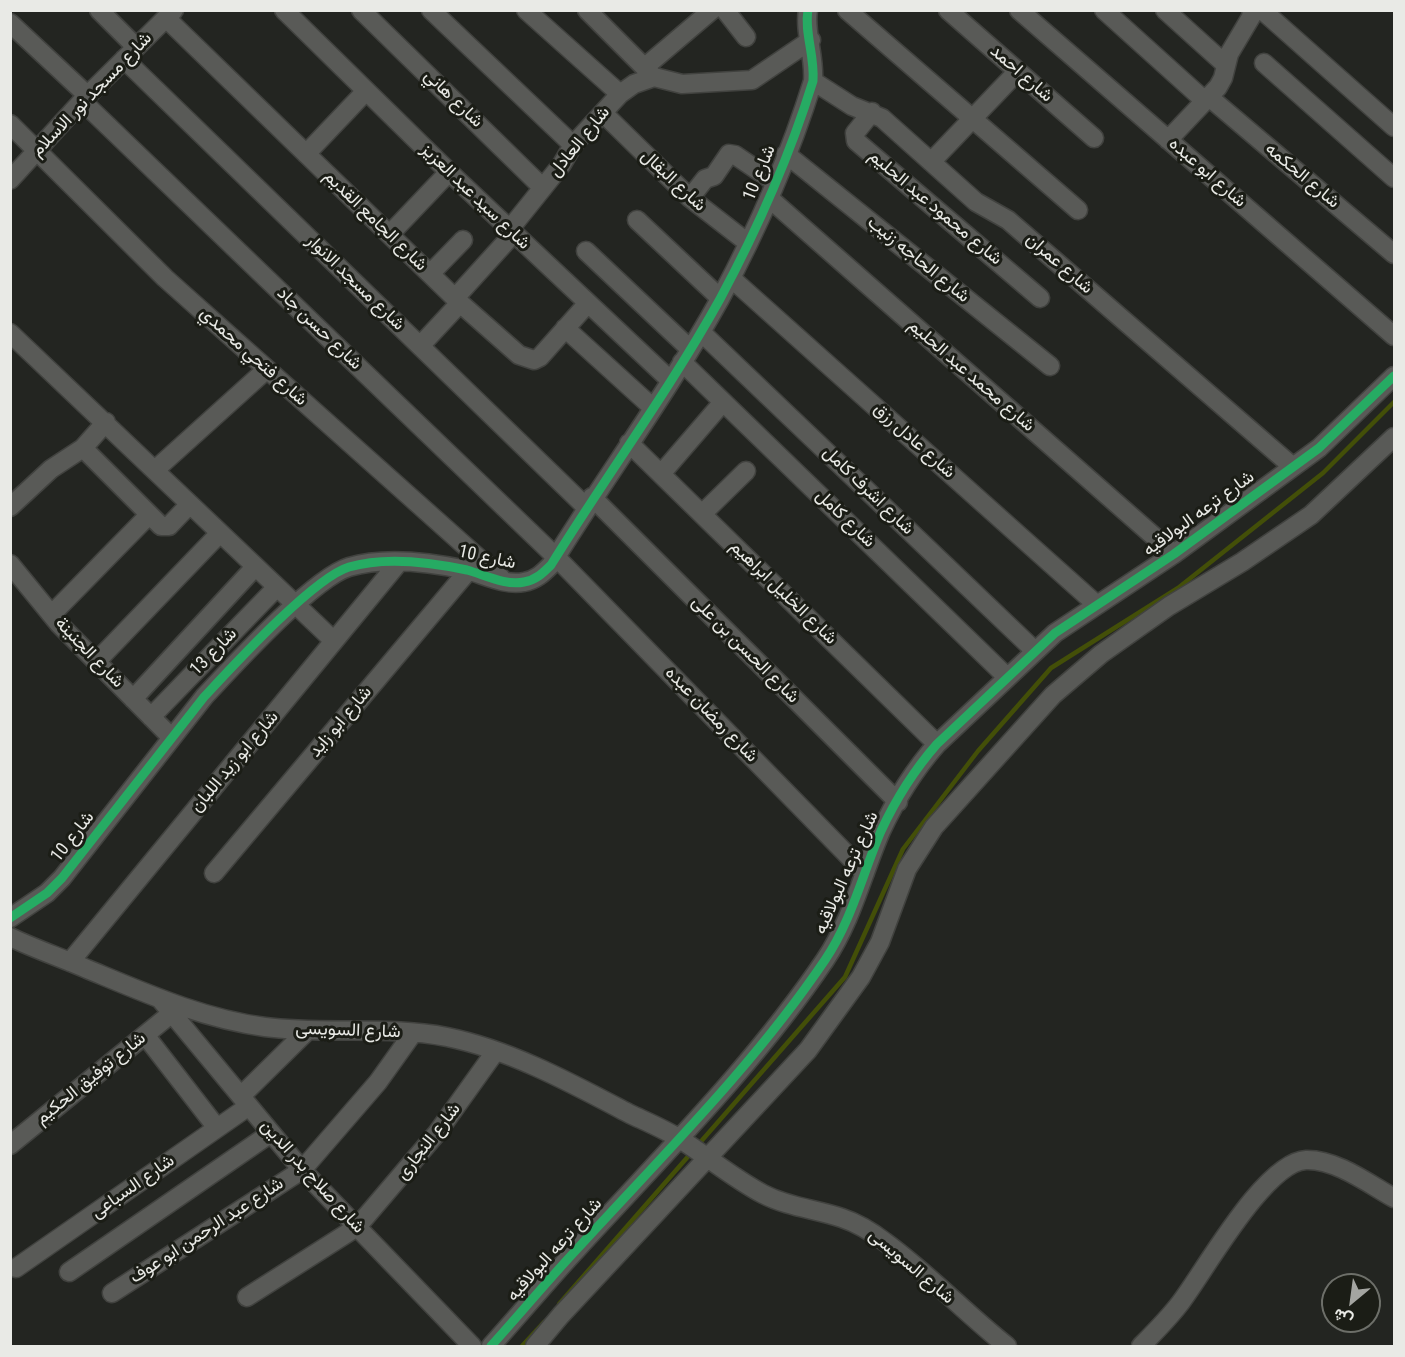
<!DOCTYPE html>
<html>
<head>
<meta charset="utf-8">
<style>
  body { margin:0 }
  #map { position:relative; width:1405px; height:1357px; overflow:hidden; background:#232521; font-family:"Roboto Condensed",Vazirmatn,sans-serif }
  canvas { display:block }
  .frame { position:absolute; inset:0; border:12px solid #e9eae6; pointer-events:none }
  .north { position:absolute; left:1321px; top:1273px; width:60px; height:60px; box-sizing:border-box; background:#1b1d16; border:2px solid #6d6f69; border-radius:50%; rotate:209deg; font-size:16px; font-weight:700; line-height:24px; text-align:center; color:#e9eae6 }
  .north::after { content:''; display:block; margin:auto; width:21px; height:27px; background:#a4a5a1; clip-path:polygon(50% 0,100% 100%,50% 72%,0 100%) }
</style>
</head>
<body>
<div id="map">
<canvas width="1405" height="1357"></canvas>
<div class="frame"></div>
<div class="north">ش</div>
</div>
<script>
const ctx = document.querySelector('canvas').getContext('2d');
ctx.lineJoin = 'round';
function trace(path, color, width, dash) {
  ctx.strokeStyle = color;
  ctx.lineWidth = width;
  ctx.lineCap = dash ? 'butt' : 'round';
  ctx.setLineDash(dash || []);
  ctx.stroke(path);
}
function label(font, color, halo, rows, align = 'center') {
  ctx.font = font + ' "Roboto Condensed",Vazirmatn,sans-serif';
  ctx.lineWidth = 6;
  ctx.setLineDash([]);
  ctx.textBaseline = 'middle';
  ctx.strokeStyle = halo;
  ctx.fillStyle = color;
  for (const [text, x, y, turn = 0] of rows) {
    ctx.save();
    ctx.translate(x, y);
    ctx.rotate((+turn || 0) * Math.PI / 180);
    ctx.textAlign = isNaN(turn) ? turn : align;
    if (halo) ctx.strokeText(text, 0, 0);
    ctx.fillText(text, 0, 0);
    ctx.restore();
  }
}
const stream = new Path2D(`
  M 697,1146 L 845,977 L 903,849 L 978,751 L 1051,668 L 1178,588 L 1323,473 L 1394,402
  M 559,1304 L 692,1152
  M 522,1346 L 544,1322`);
const minor = new Path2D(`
  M 99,10 L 136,47
  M 284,10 L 449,172 L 670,380
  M 361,10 L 543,188
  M 431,10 L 573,145
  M 526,10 L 620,94
  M 587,10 L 654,77
  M 725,10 L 746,37
  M 847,10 L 1078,210
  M 948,10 L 1094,138
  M 1019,10 L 1394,336
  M 1104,10 L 1205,101
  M 1165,10 L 1226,65
  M 1262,10 L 1394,127
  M 166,18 L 460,303 L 519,355 L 534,360 L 540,357 L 588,303
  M 10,23 L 87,95
  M 124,59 L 586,507
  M 1264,63 L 1394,178
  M 645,67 L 712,10
  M 813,81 L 852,106 L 882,118 L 976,202 L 1008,220 L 1293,467
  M 1209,97 L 1394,254
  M 82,101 L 556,557 L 865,873
  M 872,112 L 855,133 L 856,141 L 1040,298
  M 603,113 L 690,198 L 748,243
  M 10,124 L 165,278 L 501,578
  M 1168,140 L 1218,87 L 1223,78 L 1229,54 L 1251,17 L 1252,10
  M 306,154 L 366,91
  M 786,154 L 1050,366
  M 931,162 L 1018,71
  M 10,180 L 82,101 L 174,10
  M 690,198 L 705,179 L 714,176 L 729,154 L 735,155 L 775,182
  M 769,198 L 1174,554
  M 637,220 L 720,298
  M 509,230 L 562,164 L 573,145 L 620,94 L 634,84 L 654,77 L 682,84 L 752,80 L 811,40
  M 390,234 L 449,172
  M 586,251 L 690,349
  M 430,274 L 463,240
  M 731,278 L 1097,605
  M 455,298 L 513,234
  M 565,328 L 652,407
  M 701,332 L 1034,650
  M 10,333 L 334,641
  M 420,346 L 460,303
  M 682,362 L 1007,677
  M 629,443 L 937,744
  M 83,448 L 161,526 L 169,526 L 190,504
  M 155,470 L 267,369
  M 661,474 L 723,402
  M 592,497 L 898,802
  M 10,507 L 51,469 L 83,448 L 106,422
  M 702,514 L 746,471
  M 10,564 L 59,624 L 172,738
  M 52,614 L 149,515
  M 96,662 L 220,533
  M 133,699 L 255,567
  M 151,717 L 277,587
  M 214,873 L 468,571
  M 10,918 L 47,893 L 62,878 L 204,697 C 232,667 313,578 349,567 C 386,556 430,562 467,570 C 485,575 506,586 524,582 C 536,580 543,573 551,565 C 606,476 669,391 720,299 C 757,230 790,155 813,81 C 815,56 804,32 808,10
  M 10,937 C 35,949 62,958 87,969 C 145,993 203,1019 265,1027 C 325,1035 387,1025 447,1037 C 511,1050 573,1084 630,1114 C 647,1122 664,1129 680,1139 C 708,1157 733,1178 763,1194 C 788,1207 815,1209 842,1218 C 857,1223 872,1232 885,1242 C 928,1273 965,1313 1007,1346
  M 70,962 L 399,562
  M 161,1000 L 302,1170 L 472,1346
  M 145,1035 L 217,1128
  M 241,1096 L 307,1031
  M 10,1145 L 172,1013
  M 16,1268 L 249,1106
  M 69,1272 L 271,1133
  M 112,1293 L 302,1170 L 378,1082 L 413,1033
  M 247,1297 L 357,1227 L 437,1133 L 495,1052
  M 491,1346 C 520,1314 548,1280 578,1248 C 663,1155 754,1065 825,960 C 852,920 862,875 881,831 C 895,801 915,769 937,744 L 1055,633 L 1174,554 L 1319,448 L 1394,376
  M 535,1346 L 561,1315 L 808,1050 L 861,977 L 880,942 L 907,869 L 934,827 L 1053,695 L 1101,654 L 1169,606 L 1242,562 L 1311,515 L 1394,437
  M 1141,1346 C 1155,1332 1169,1318 1181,1302 C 1206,1269 1265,1162 1306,1160 C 1336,1159 1369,1184 1394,1198`);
const cycleway = new Path2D(`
  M 10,918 L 47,893 L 62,878 L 204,697 C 232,667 313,578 349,567 C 386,556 430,562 467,570 C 485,575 506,586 524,582 C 536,580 543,573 551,565 C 606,476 669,391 720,299 C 757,230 790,155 813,81 C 815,56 804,32 808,10
  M 491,1346 C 520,1314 548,1280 578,1248 C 663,1155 754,1065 825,960 C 852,920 862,875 881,831 C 895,801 915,769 937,744 L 1055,633 L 1174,554 L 1319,448 L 1394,376`);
const streetNames = [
  ["شارع احمد",1021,74,41],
  ["شارع مسجد نور الاسلام",92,95,-46],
  ["شارع هاني",453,99,44],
  ["شارع العادل",580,142,-51],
  ["شارع 10",760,173,-68],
  ["شارع ابو عبده",1207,173,41],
  ["شارع الحكمه",1302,176,40],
  ["شارع البقال",673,181,43],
  ["شارع سيد عبد العزيز",475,197,44],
  ["شارع محمود عبد الحليم",935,208,40],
  ["شارع الجامع القديم",375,221,44],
  ["شارع الحاجه زنيب",918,260,39],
  ["شارع عمران",1059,264,41],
  ["شارع مسجد الانوار",355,283,44],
  ["شارع حسن جاد",319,329,44],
  ["شارع فتحي محمدي",253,357,42],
  ["شارع محمد عبد الحليم",971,376,41],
  ["شارع عادل رزق",914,441,42],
  ["شارع اشرف كامل",868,491,44],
  ["شارع ترعه البولاقيه",1199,514,-36],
  ["شارع كامل",845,519,44],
  ["شارع 10",487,558,12],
  ["شارع الخليل ابراهيم",783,593,44],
  ["شارع الحسن بن على",745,650,45],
  ["شارع 13",214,652,-46],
  ["شارع الجنينة",89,653,46],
  ["شارع رمضان عبده",711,715,46],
  ["شارع ابو زايد",341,722,-50],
  ["شارع ابو زيد اللبان",235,762,-50],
  ["شارع 10",73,837,-52],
  ["شارع ترعه البولاقيه",847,873,-66],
  ["شارع السويسى",348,1031,2],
  ["شارع توفيق الحكيم",91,1079,-39],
  ["شارع النجارى",429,1142,-52],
  ["شارع صلاح بدر الدين",312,1177,48],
  ["شارع السباعى",133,1187,-35],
  ["شارع عبد الرحمن ابو عوف",207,1231,-33],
  ["شارع ترعه البولاقيه",555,1250,-48],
  ["شارع السويسى",911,1267,40]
];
trace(stream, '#434f08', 4.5);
trace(minor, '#41423f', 21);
trace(minor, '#595a57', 18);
trace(cycleway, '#26ab63', 9);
label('18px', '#e9eae6', '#1b1d16', streetNames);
</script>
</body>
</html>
